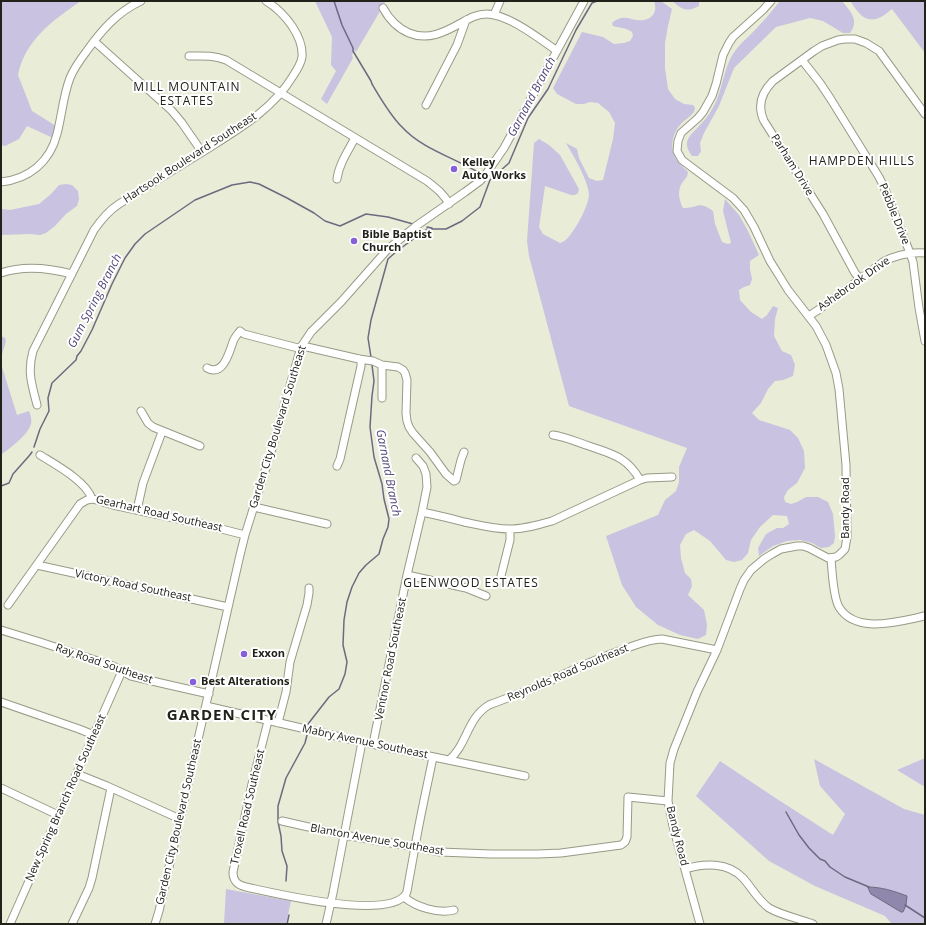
<!DOCTYPE html>
<html>
<head>
<meta charset="utf-8">
<style>
  body { margin:0 }
  #map { position:relative; width:926px; height:925px; overflow:hidden; background:#e9ecd7; font-family:"Open Sans",sans-serif }
  canvas { display:block }
  .frame { position:absolute; inset:0; border:2px solid #21221a; pointer-events:none }
</style>
</head>
<body>
<div id="map">
<canvas width="926" height="925"></canvas>
<div class="frame"></div>
</div>
<script>
const ctx = document.querySelector('canvas').getContext('2d');
ctx.lineJoin = 'round';
function fill(path, color) {
  ctx.fillStyle = color;
  ctx.fill(path, 'evenodd');
}
function trace(path, color, width, dash) {
  ctx.strokeStyle = color;
  ctx.lineWidth = width;
  ctx.lineCap = dash ? 'butt' : 'round';
  ctx.setLineDash(dash || []);
  ctx.stroke(path);
}
function label(font, color, halo, rows, align = 'center') {
  ctx.font = font + ' "Open Sans",sans-serif';
  ctx.lineWidth = 4;
  ctx.setLineDash([]);
  ctx.textBaseline = 'middle';
  ctx.strokeStyle = halo;
  ctx.fillStyle = color;
  for (const [text, x, y, turn = 0] of rows) {
    ctx.save();
    ctx.translate(x, y);
    ctx.rotate((+turn || 0) * Math.PI / 180);
    ctx.textAlign = isNaN(turn) ? turn : align;
    if (halo) ctx.strokeText(text, 0, 0);
    ctx.fillText(text, 0, 0);
    ctx.restore();
  }
}
const green = new Path2D(`
  M 1,1 L 81,1 C 53,20 25,40 18,75 L 32,111 L 56,126 L 53,138 L 27,126 L 19,139 L 5,146 L 1,145 Z
  M 315,1 L 386,1 L 356,52 L 355,50 L 352,55 L 353,58 L 327,104 L 321,99 L 336,71 L 331,65 L 332,37 Z
  M 654,1 L 661,1 L 672,9 L 668,26 L 665,43 L 665,68 L 668,89 L 675,99 L 684,104 L 693,105 L 695,108 L 694,112 C 690,117 684,120 680,125 C 671,136 669,152 679,163 C 682,166 685,169 688,172 C 687,179 685,178 682,183 C 677,191 679,200 683,208 C 699,208 698,200 713,211 L 715,224 L 722,242 L 728,244 L 731,243 L 723,211 L 725,199 L 739,215 L 747,229 L 759,255 L 750,261 L 750,269 L 752,279 L 750,285 L 744,287 L 739,290 L 740,300 L 751,312 L 762,319 L 767,315 L 773,306 L 778,308 L 775,319 L 774,336 L 782,351 L 791,355 L 795,365 L 793,376 L 783,380 L 775,381 L 768,389 L 761,403 L 752,413 L 759,420 L 790,430 L 798,438 L 804,451 L 805,468 L 797,483 L 788,490 L 784,497 L 785,502 L 791,504 L 797,502 L 806,497 L 818,497 L 828,502 L 833,514 L 835,536 L 834,543 L 829,547 L 821,548 L 812,543 L 800,540 L 787,541 L 773,546 L 759,556 L 758,548 L 766,534 L 777,528 L 783,528 L 789,524 L 787,516 L 773,515 L 760,527 L 751,540 L 748,553 L 742,560 L 734,562 L 726,560 L 710,541 L 694,530 L 686,534 L 680,545 L 681,558 L 685,573 L 691,579 L 692,586 L 688,595 L 704,610 L 707,625 L 706,635 L 698,639 L 680,635 L 658,625 L 636,607 L 622,585 L 606,536 L 658,515 L 665,500 L 676,491 L 679,482 L 679,467 L 687,448 L 569,406 L 529,256 L 527,241 L 534,143 L 539,139 L 549,145 L 560,155 L 579,189 L 578,193 L 575,195 L 571,195 L 545,186 L 539,227 L 543,234 L 560,243 C 567,241 571,234 575,228 C 580,221 589,203 589,194 C 588,180 573,155 566,143 L 577,149 L 579,158 L 589,178 L 597,181 L 603,180 L 613,139 L 615,123 L 609,112 L 598,103 L 590,102 L 584,104 L 576,104 L 557,94 L 553,88 L 582,32 L 603,37 L 614,44 L 624,43 L 630,41 L 633,36 L 632,32 C 627,28 620,28 613,26 L 612,23 C 616,19 622,17 627,18 C 630,18 633,20 637,20 C 649,22 659,14 654,1 Z
  M 672,1 L 699,1 L 699,6 C 686,13 682,9 672,1 Z
  M 780,1 L 842,1 C 850,11 860,20 850,33 L 843,33 L 823,21 L 810,18 L 776,27 L 734,68 L 719,106 L 704,133 L 700,143 L 701,151 L 698,156 L 692,156 C 681,141 690,136 700,125 C 704,121 708,116 711,111 C 723,93 723,67 735,51 C 739,45 746,39 752,33 C 762,23 771,12 780,1 Z
  M 850,1 L 925,1 L 925,53 L 892,9 C 889,11 885,15 881,17 C 865,25 858,12 850,1 Z
  M 66,184 L 72,185 L 78,191 L 79,199 L 77,206 L 66,214 L 55,226 L 46,233 L 40,235 L 30,234 L 1,235 L 1,209 L 10,210 L 39,204 L 51,194 L 59,185 Z
  M 1,336 L 5,338 C 7,343 4,346 3,351 C 1,356 2,362 2,367 L 17,415 L 29,411 C 31,416 32,420 31,424 C 28,435 10,448 1,455 Z
  M 925,758 L 925,787 L 897,770 Z
  M 814,759 L 904,809 L 925,815 L 925,924 L 892,924 L 885,916 L 815,886 L 769,861 L 696,796 L 720,761 L 774,797 L 833,835 L 845,814 L 820,786 Z
  M 226,889 L 291,901 L 286,924 L 224,924 Z`);
const water = new Path2D(`
  M 868,887 C 881,887 894,891 907,896 L 906,905 L 903,912 L 901,912 L 871,894 Z`);
const stream = new Path2D(`
  M 334,1 L 342,25 L 353,48 L 353,51 L 371,81 L 372,84 C 381,99 390,115 402,127 C 423,150 456,158 481,174
  M 427,227 L 432,228
  M 371,357 L 368,338 L 371,320 L 388,259 L 397,251 L 427,229 L 446,229 L 462,221 L 480,207 L 490,180 L 509,163 L 528,118 L 548,89 L 576,30 L 592,3 L 597,1
  M 34,447 L 40,429 L 49,411 L 48,398 L 52,383 L 76,360 L 77,356 L 81,351 L 92,330 L 112,284 L 125,258 L 135,244 L 145,234 L 195,200 L 232,185 L 250,182 L 259,184 L 287,198 L 314,213 L 325,221 L 340,226 L 366,214 L 388,217 L 413,224
  M 1,486 L 9,483 L 13,474 L 29,456 L 32,452
  M 308,726 L 308,724 L 329,697 L 339,689 L 345,674 L 347,662 L 343,645 L 344,620 L 347,602 L 352,587 L 359,573 L 366,565 L 379,554 L 383,539 L 388,527 L 389,519 L 384,499 L 382,484 L 374,457 L 370,427 L 372,396 L 374,381 L 372,365
  M 786,812 L 799,835 L 809,848 L 820,859 L 825,861 L 830,867 L 845,877 L 869,887
  M 286,881 L 287,866 L 282,851 L 281,836 L 278,822 L 278,806 L 286,778 L 305,743 L 307,735
  M 905,905 L 925,918
  M 287,924 L 289,915`);
const minor = new Path2D(`
  M 383,8 C 389,19 397,28 409,33 C 428,41 445,32 461,23 C 470,18 477,14 487,14 C 508,14 540,39 557,51
  M 494,15 L 500,1
  M 94,41 L 172,111 L 182,123 L 202,152
  M 189,56 C 202,56 213,55 226,60 L 427,181 C 436,188 444,194 449,204
  M 802,60 L 820,83 L 830,98 L 879,177 L 884,187 L 910,253 L 913,262 L 919,308 L 925,341
  M 426,105 L 457,45 L 466,20
  M 337,179 C 339,164 348,151 355,138
  M 1,182 C 29,179 50,162 57,134 C 62,115 63,96 70,78 C 74,68 80,60 86,52 C 101,31 117,12 141,1
  M 1,273 C 24,265 49,268 72,274
  M 860,279 L 855,273 L 823,214 L 764,121 C 757,106 761,93 773,81 L 814,51 L 822,46 L 838,40 L 845,39 L 855,39 L 866,43 L 879,51 L 925,114
  M 809,316 L 821,308 L 883,262 C 896,255 910,252 925,253
  M 382,365 L 382,398
  M 207,368 C 223,377 229,353 233,342 C 234,338 237,335 240,331 L 244,334 L 298,348 L 304,346 L 307,347 L 359,359 L 373,361 L 382,365 L 398,367 L 403,370 L 405,373 L 407,380 L 406,413 L 407,421 L 409,427 L 413,433 L 430,452 L 446,474 L 454,481 L 456,480 L 461,460 L 464,452
  M 37,405 C 32,385 27,372 33,351 L 94,230 C 101,220 108,211 119,204 C 146,187 173,170 201,153 C 235,131 272,111 293,76 C 297,70 301,64 302,57 C 303,45 298,35 292,26 C 285,16 276,7 266,1
  M 141,411 L 148,423 L 153,427 L 200,446
  M 553,435 C 566,437 577,442 589,446 C 600,450 612,453 621,459 C 629,464 635,471 640,480
  M 40,455 C 56,465 86,481 92,499
  M 337,466 L 340,459 L 361,366 L 361,361 L 359,359
  M 254,507 L 327,524
  M 137,510 L 143,483 L 162,432
  M 422,512 C 436,515 450,518 464,522 C 479,525 494,529 509,529 C 524,529 538,525 552,521 L 640,480 L 647,478 L 672,477
  M 831,558 C 832,570 833,597 839,607 C 856,635 900,621 925,616
  M 37,565 L 228,607
  M 407,575 L 466,588 L 486,596
  M 500,580 L 510,540 L 510,529
  M 8,605 L 80,504 L 87,500 L 93,499 L 113,505 L 202,524 L 245,535
  M 1,630 L 40,642 L 113,666 L 131,676 L 165,684 L 209,694
  M 1,702 L 79,729 L 94,735
  M 206,706 L 362,742 L 525,776
  M 268,721 L 252,784 L 233,872 C 233,881 237,885 246,887 C 274,893 388,921 406,894 C 408,890 408,884 409,880 C 411,869 413,858 415,847 C 420,817 427,787 433,757
  M 278,723 L 286,692 L 290,662 L 307,605 L 309,593 L 309,588
  M 373,744 L 407,575 L 422,512 L 427,487 L 426,474 L 423,466 L 416,458
  M 449,760 C 467,745 467,718 489,705 C 512,696 540,687 562,675 C 583,665 605,656 627,648 C 639,644 650,639 662,639 L 717,650
  M 77,774 L 107,786 L 180,819
  M 1,788 L 58,815
  M 282,821 L 344,835 L 415,847 L 440,852 L 491,854 L 538,854 L 561,853 L 621,845 L 625,842 L 627,837 L 628,797 L 668,801
  M 685,869 C 704,863 728,862 743,878 C 752,888 758,900 769,908 C 783,916 798,918 813,924
  M 404,897 C 416,907 438,914 454,910
  M 10,924 L 122,671
  M 72,924 L 89,888 L 92,878 L 111,788
  M 155,924 L 159,911 L 240,555 L 245,535 L 271,452 L 301,347 L 311,332 L 341,302 L 387,250 L 399,240 L 416,226 L 465,192 L 480,181 L 486,174 L 504,148 L 584,1
  M 326,924 L 333,893 L 362,742
  M 700,924 L 673,826 L 668,801 L 670,763 L 674,749 L 697,692 L 717,650 L 740,589 L 744,580 L 751,570 L 764,559 L 772,554 L 781,549 L 797,546 L 803,546 L 809,548 L 828,558 L 836,557 L 839,555 L 845,549 L 847,537 L 846,465 L 839,389 L 836,373 L 826,345 L 816,326 L 788,290 L 780,277 L 770,261 L 754,227 L 744,210 L 733,198 L 682,160 L 677,151 L 678,141 L 681,133 L 698,118 L 703,112 L 712,96 L 716,84 L 723,55 L 729,43 L 733,37 L 763,10 L 771,1`);
const markers = [
  [454,169,4,"#865fd9"],
  [354,241,4,"#865fd9"],
  [244,654,4,"#865fd9"],
  [193,682,4,"#865fd9"]
];
const streetNames = [
  ["Hartsook Boulevard Southeast",190,158,-33],
  ["Parham Drive",792,165,58],
  ["Pebble Drive",894,214,68],
  ["Ashebrook Drive",854,284,-35],
  ["Garden City Boulevard Southeast",278,427,-73],
  ["Bandy Road",846,508,-90],
  ["Gearhart Road Southeast",159,514,13],
  ["Victory Road Southeast",133,586,12],
  ["Ventnor Road Southeast",391,659,-79],
  ["Ray Road Southeast",104,664,19],
  ["Reynolds Road Southeast",568,673,-23],
  ["Mabry Avenue Southeast",365,742,12],
  ["New Spring Branch Road Southeast",66,798,-66],
  ["Troxell Road Southeast",248,807,-77],
  ["Garden City Boulevard Southeast",179,822,-77],
  ["Bandy Road",677,836,76],
  ["Blanton Avenue Southeast",377,840,10]
];
const poiNames = [
  ["Kelley",462,163],
  ["Auto Works",462,176],
  ["Bible Baptist",362,235],
  ["Church",362,248],
  ["Exxon",252,654],
  ["Best Alterations",201,682]
];
const neighbourhoodNames = [
  ["MILL MOUNTAIN",187,88],
  ["ESTATES",187,102],
  ["HAMPDEN HILLS",862,162],
  ["GLENWOOD ESTATES",471,584]
];
const waterNames = [
  ["Garnand Branch",532,97,-62],
  ["Gum Spring Branch",95,301,-63],
  ["Garnand Branch",388,473,79]
];
const districtNames = [
  ["GARDEN CITY",222,716]
];
fill(green, '#c9c2e1');
fill(water, '#9088ac');
trace(water, '#6f6980', 1);
trace(stream, '#6f6980', 1.5);
trace(minor, '#979b87', 9);
trace(minor, '#fff', 7);
for (const [x, y, r, color] of markers) {
  const dot = new Path2D();
  dot.arc(x, y, r, 0, 2 * Math.PI);
  ctx.fillStyle = color;
  ctx.fill(dot);
  trace(dot, '#fff', 1.5);
}
label('11px', '#21221a', '#fff', streetNames);
label('bold 11px', '#21221a', '#fff', poiNames, 'left');
ctx.letterSpacing = '1px';
label('12px', '#21221a', '#fff', neighbourhoodNames);
ctx.letterSpacing = '0px';
label('italic 12px', '#544679', '#fff', waterNames);
ctx.letterSpacing = '1px';
label('bold 15px', '#21221a', '#fff', districtNames);
ctx.letterSpacing = '0px';
</script>
</body>
</html>
